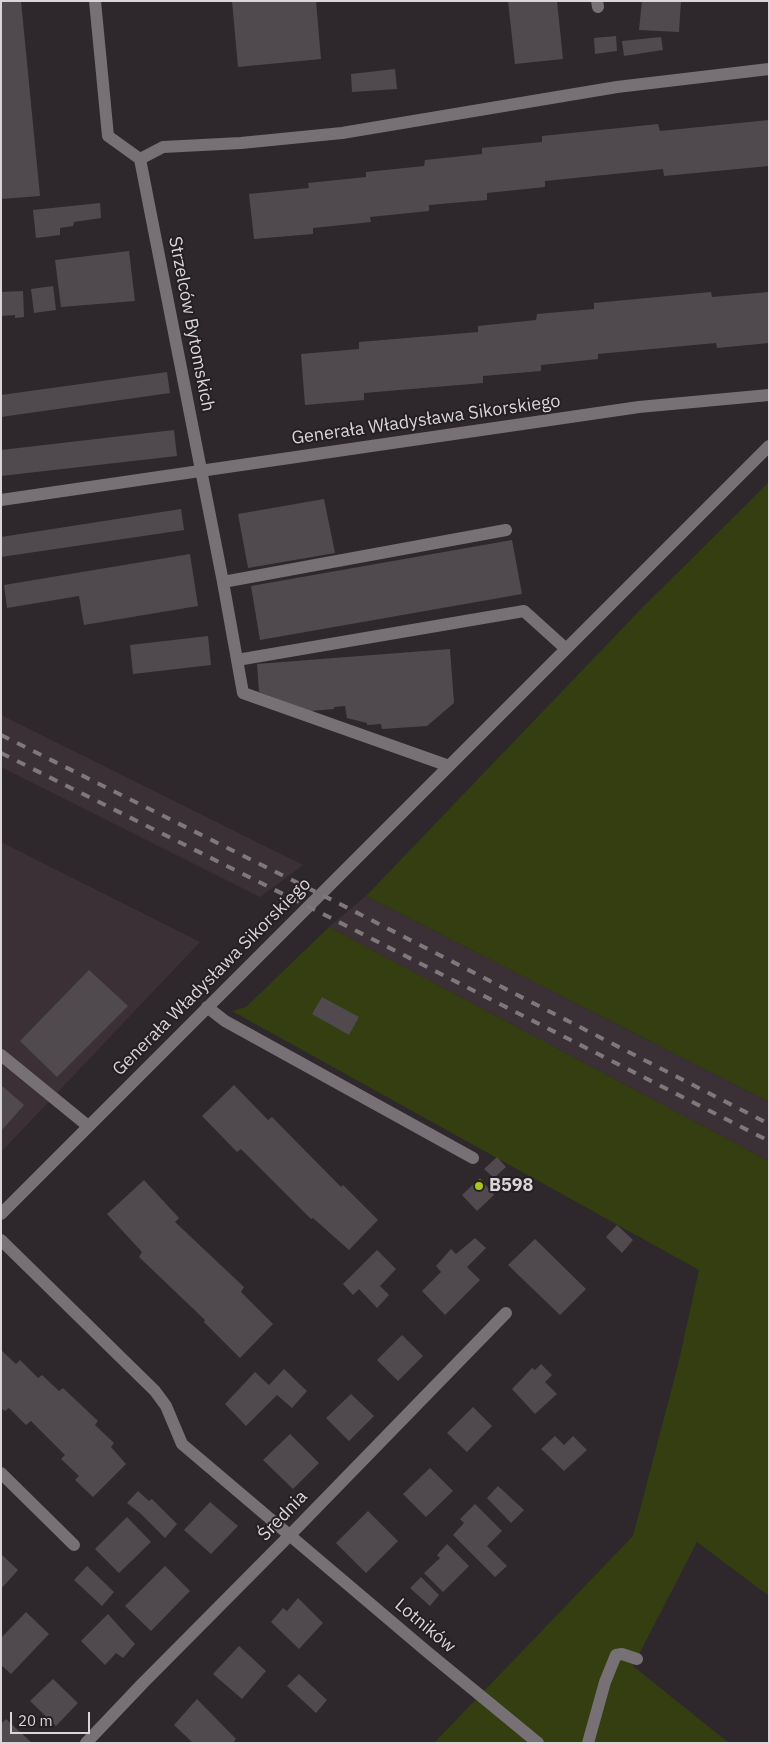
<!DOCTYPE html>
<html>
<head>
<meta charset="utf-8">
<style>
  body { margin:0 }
  #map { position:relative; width:770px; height:1744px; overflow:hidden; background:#2e282c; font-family:"IBM Plex Sans",sans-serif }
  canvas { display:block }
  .frame { position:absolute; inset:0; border:2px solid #d9d5d8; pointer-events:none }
  .scale { position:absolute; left:10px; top:1712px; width:80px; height:22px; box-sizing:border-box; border:2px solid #d9d5d8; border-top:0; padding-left:6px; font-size:15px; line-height:18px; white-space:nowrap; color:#d9d5d8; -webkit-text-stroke:4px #241f22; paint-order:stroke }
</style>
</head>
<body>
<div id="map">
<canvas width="770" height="1744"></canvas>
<div class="frame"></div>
<div class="scale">20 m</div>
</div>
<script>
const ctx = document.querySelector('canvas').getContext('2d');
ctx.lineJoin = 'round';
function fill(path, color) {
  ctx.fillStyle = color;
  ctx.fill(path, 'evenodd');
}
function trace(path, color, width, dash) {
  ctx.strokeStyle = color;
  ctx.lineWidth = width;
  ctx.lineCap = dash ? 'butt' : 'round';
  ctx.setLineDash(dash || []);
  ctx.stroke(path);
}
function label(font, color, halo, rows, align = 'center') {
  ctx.font = font + ' "IBM Plex Sans",sans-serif';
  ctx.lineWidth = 4;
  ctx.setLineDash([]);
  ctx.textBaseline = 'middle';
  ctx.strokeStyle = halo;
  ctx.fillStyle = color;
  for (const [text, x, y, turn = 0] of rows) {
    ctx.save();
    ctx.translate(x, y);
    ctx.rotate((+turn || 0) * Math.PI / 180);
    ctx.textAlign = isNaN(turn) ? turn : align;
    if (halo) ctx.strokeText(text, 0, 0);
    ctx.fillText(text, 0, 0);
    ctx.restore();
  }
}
const built = new Path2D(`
  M 1,715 L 303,865 L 260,897 L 1,767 Z
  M 1,842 L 200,942 L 1,1152 Z
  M 366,896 L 769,1102 L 769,1161 L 329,927 Z`);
const green = new Path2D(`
  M 769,482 L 769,1102 L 366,896 L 640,610 Z
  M 329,927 L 769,1161 L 769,1596 L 697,1542 L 633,1666 L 729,1743 L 434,1743 L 633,1536 L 678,1365 L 699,1270 L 232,1011 L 246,1007 Z`);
const building = new Path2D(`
  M 1,1 L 21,1 L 40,196 L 1,199 Z
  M 232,1 L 316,1 L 321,59 L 238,67 Z
  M 508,1 L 557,1 L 563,59 L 515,64 Z
  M 642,1 L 681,1 L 679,32 L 639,30 Z
  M 616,36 L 617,51 L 595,54 L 594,38 Z
  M 661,37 L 663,50 L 624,56 L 622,41 Z
  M 395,69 L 397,89 L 352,92 L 351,74 Z
  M 769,120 L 769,166 L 664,176 L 663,169 L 545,181 L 545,187 L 487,193 L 487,200 L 429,205 L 429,211 L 370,217 L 371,222 L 313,228 L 313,234 L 254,239 L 249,194 L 309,188 L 308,183 L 366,177 L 366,172 L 424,166 L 425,160 L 482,154 L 482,148 L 542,142 L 542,136 L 658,124 L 660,131 Z
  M 100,203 L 101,218 L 74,222 L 73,226 L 60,228 L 60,235 L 36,238 L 33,210 Z
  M 129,251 L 135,301 L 61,307 L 55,260 Z
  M 53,286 L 56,310 L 34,313 L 31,289 Z
  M 23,291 L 24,317 L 15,318 L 15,315 L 1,316 L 1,292 Z
  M 711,292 L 712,297 L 769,292 L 769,343 L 717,348 L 716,343 L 598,354 L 598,359 L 541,365 L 541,371 L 483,376 L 483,383 L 364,393 L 364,400 L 305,405 L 301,354 L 359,349 L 359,342 L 478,332 L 478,326 L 536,320 L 537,314 L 594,309 L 594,303 Z
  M 167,372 L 170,393 L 1,417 L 1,395 Z
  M 174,430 L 177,456 L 1,476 L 1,450 Z
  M 324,499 L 335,553 L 248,568 L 238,514 Z
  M 181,509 L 184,530 L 1,557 L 1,537 Z
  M 512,540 L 522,594 L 260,640 L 251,586 Z
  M 190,554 L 198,606 L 84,625 L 79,596 L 7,608 L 4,585 Z
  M 208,636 L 211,665 L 133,674 L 130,645 Z
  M 450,649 L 454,703 L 427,726 L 382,729 L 381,724 L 367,725 L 367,723 L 347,718 L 345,706 L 334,707 L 334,709 L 310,711 L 259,692 L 257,664 Z
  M 89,970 L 128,1006 L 57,1077 L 20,1041 Z
  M 322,997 L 359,1017 L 349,1035 L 312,1014 Z
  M 1,1085 L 24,1105 L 1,1131 Z
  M 234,1085 L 268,1120 L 272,1117 L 341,1187 L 343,1185 L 378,1220 L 349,1250 L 313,1218 L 311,1219 L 241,1149 L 237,1152 L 202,1116 Z
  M 497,1157 L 506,1167 L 494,1178 L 484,1169 Z
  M 480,1178 L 494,1195 L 477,1211 L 462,1195 Z
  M 144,1180 L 179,1218 L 175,1222 L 244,1287 L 241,1292 L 273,1324 L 240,1358 L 204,1322 L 205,1320 L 139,1257 L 142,1252 L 107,1214 Z
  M 617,1225 L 633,1240 L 622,1253 L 606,1237 Z
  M 475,1238 L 486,1248 L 467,1267 L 480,1280 L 445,1315 L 422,1291 L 441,1272 L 436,1266 L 451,1249 L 456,1254 Z
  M 535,1239 L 586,1289 L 560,1315 L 508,1265 Z
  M 377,1250 L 396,1269 L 380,1286 L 389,1295 L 377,1308 L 359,1289 L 353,1295 L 343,1284 Z
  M 402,1335 L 423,1356 L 398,1381 L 377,1360 Z
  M 1,1350 L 16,1364 L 20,1360 L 38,1378 L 42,1375 L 59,1391 L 63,1388 L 98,1421 L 95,1425 L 114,1443 L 111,1447 L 126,1464 L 93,1497 L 75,1480 L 79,1476 L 61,1459 L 65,1455 L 31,1421 L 26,1425 L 9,1408 L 5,1411 L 1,1408 Z
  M 541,1364 L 552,1375 L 545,1382 L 557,1394 L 535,1414 L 512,1389 L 532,1368 L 535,1370 Z
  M 284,1369 L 307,1391 L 292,1408 L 277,1395 L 246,1426 L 225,1404 L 255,1372 L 269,1385 Z
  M 351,1394 L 374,1416 L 349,1441 L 326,1418 Z
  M 473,1407 L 492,1426 L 467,1452 L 447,1433 Z
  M 290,1434 L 319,1463 L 293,1489 L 263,1460 Z
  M 555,1436 L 564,1445 L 573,1436 L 587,1450 L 564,1471 L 541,1449 Z
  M 430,1468 L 453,1491 L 426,1517 L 403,1494 Z
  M 498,1486 L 524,1510 L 511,1523 L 487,1498 Z
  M 138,1491 L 149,1501 L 152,1499 L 177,1524 L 165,1538 L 140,1513 L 127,1503 Z
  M 210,1502 L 238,1526 L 211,1554 L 184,1530 Z
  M 475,1504 L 502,1531 L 487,1546 L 507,1566 L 495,1577 L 453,1535 L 464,1523 L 460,1519 Z
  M 368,1511 L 398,1541 L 366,1573 L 336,1543 Z
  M 127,1517 L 151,1542 L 119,1573 L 95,1549 Z
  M 447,1544 L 469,1566 L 443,1592 L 424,1573 L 440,1558 L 437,1555 Z
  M 1,1554 L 18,1570 L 1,1589 Z
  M 87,1566 L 114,1592 L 102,1606 L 74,1580 Z
  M 165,1566 L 190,1591 L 151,1631 L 125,1606 Z
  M 421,1577 L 439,1595 L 430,1606 L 410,1588 Z
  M 298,1598 L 323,1623 L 299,1649 L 271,1622 L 283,1608 L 287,1611 Z
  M 26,1612 L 49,1634 L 11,1674 L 1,1665 L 1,1638 Z
  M 108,1614 L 135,1644 L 123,1658 L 116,1653 L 105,1665 L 81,1641 Z
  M 239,1646 L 266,1671 L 242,1699 L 213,1674 Z
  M 299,1674 L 327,1700 L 316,1713 L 287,1686 Z
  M 53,1679 L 78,1703 L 56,1726 L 30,1701 Z
  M 197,1699 L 236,1739 L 233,1743 L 193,1743 L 174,1725 Z
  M 6,1719 L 32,1743 L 1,1743 L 1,1724 Z`);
const minor = new Path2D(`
  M 95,1 L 108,136 L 140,159 L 223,582 L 243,693 L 449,766
  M 597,1 L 598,7
  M 140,159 L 163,147 L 241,143 L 342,133 L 617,87 L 769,69
  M 1,500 L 639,407 L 769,395
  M 223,582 L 506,530
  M 237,660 L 524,611 L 565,648
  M 207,1007 L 225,1021 L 473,1158
  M 1,1055 L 88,1126
  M 1,1214 L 769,446
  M 1,1240 L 155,1391 L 166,1406 L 182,1444 L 425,1650 L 538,1743
  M 1,1473 L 74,1545
  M 86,1743 L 143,1683 L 290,1535 L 506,1313
  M 588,1743 L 605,1682 L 616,1655 L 622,1654 L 637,1659`);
const rail = new Path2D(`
  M 1,735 L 340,904 L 769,1124
  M 1,753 L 327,916 L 769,1141`);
const markers = [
  [479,1186,5,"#a8c71e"]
];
const streetNames = [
  ["Strzelców Bytomskich",191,324,79],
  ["Generała Władysława Sikorskiego",426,420,-8],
  ["Generała Władysława Sikorskiego",212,977,-45],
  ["Średnia",283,1516,-46],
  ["Lotników",425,1626,40]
];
const poiNames = [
  ["B598",489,1186]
];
fill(built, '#3c3037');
fill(green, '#343e11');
fill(building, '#504a4e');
trace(minor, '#777074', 12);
trace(rail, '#7d787c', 4, [9, 9]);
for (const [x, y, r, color] of markers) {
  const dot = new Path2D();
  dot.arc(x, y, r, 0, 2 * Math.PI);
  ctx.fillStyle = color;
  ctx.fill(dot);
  trace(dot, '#241f22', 2);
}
label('18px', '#d9d5d8', '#241f22', streetNames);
label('bold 18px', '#d9d5d8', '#241f22', poiNames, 'left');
</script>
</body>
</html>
